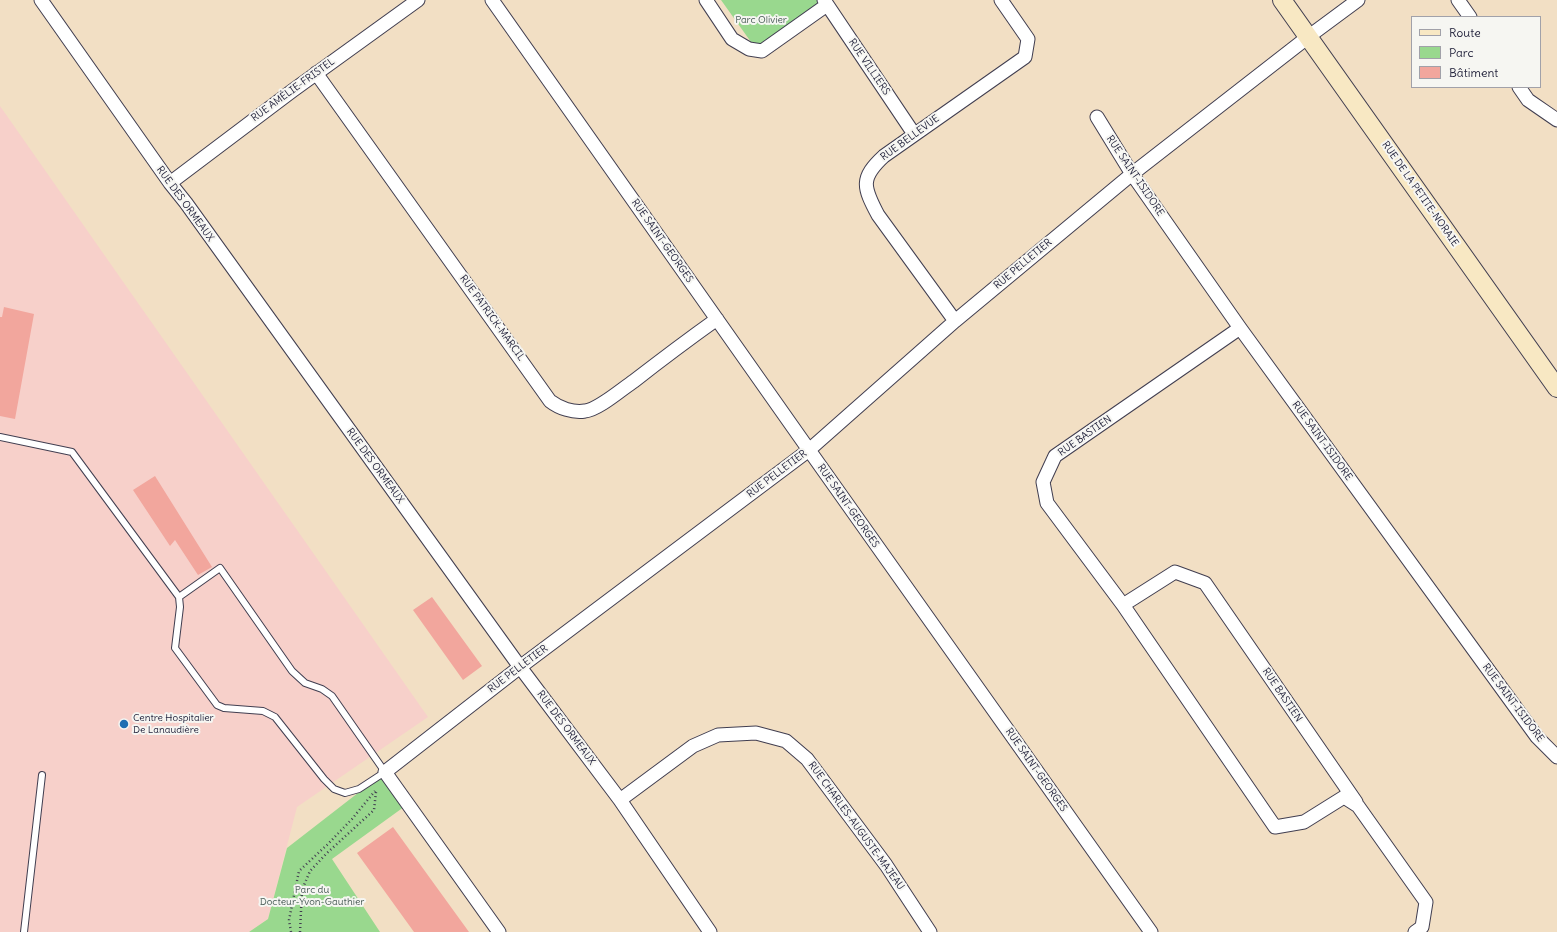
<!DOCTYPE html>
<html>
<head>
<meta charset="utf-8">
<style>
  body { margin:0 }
  #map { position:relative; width:1557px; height:932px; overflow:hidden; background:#f2dfc4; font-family:Delius,sans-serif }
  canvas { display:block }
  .legend { position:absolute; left:1411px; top:16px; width:130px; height:72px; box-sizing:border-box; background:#f6f6f2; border:1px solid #a1a1a9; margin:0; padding:5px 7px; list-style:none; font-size:12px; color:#22223b }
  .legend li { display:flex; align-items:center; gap:8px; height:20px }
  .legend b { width:20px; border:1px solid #a1a1a9 }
</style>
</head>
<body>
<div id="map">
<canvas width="1557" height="932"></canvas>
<ul class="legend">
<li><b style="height:5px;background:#f8e8c3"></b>Route</li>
<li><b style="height:11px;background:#99d88e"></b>Parc</li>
<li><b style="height:11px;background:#f2a69d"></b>Bâtiment</li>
</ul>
</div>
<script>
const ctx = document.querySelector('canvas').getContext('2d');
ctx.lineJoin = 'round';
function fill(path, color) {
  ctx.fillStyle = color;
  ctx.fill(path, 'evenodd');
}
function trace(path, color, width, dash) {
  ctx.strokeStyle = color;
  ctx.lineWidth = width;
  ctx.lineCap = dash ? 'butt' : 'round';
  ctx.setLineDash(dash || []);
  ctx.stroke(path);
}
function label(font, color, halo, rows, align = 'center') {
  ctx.font = font + ' Delius,sans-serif';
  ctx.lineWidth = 4;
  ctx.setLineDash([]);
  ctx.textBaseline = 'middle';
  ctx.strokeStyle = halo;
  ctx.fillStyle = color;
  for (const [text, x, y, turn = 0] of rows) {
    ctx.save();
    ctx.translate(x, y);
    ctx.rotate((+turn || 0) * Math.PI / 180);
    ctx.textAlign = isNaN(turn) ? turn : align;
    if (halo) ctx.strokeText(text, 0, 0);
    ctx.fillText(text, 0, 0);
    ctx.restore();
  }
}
const built = new Path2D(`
  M 0,106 L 428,717 L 297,807 L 268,919 L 249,932 L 0,932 Z`);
const green = new Path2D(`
  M 721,0 L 817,0 L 818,3 L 756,49 Z
  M 385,772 L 408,804 L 332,859 L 380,932 L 249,932 L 268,919 L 287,848 Z`);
const building = new Path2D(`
  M 4,307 L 34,314 L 15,419 L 0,416 L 0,317 L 2,317 Z
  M 155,476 L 212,567 L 198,575 L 175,540 L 170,546 L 133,490 Z
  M 432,597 L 482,666 L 463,680 L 413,610 Z
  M 393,827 L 469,932 L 414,932 L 357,853 Z`);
const path = new Path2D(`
  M 291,932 L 289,920 L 299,871 L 328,844 L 352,819 L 375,791
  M 300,932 L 302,890 L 310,871 L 327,853 L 374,810 L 376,792`);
const lane = new Path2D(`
  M 0,437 L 72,452 L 179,597 L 180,607 L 175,648 L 217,705 L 224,708 L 263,711 L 275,717 L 324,779 L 334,789 L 345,793 L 359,789 L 385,772 L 332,696 L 322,689 L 305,683 L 292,671 L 220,568 L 179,597
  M 24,932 L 42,775`);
const street = new Path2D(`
  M 41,0 L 170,183 L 186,203 L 520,667 L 620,800 L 710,932
  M 492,0 L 809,450 L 1151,932
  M 706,0 L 732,39 L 749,49 L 762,51 L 827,5
  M 824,0 L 914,134
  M 1458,0 L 1470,17
  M 316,73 L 550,401 C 559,408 573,413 585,411 C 598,410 622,389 634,381 C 661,360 689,339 717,319
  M 1519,87 L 1528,100 L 1557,120
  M 1097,117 L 1132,174 L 1240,328 L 1537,737 L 1557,757
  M 170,183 L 292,91 L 418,0
  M 955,321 L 878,215 C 863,187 860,178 884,156 L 1025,57 L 1028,39 L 1001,0
  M 1240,328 L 1055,456 L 1043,482 L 1047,503 L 1123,605 L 1275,827 L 1304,822 L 1344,797 L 1358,806 L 1426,902 L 1422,927 L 1415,932
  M 1123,605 L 1175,572 L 1205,583 L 1356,802
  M 620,800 L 693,746 L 718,735 L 756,733 L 786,741 L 807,759 L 886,865 L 930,932
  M 499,932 L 385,772 L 520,667 L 809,450 L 955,321 L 1132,174 L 1308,37 L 1358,0`);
const secondary = new Path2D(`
  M 1282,0 L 1557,388`);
const markers = [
  [124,724,5,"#1f6fb2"]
];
const parkNames = [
  ["Parc Olivier",761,20],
  ["Parc du",312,890],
  ["Docteur-Yvon-Gauthier",312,902]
];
const streetNames = [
  ["RUE VILLIERS",869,67,56],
  ["RUE AMÉLIE-FRISTEL",293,90,-36],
  ["RUE BELLEVUE",910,138,-36],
  ["RUE SAINT-ISIDORE",1135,176,56],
  ["RUE DE LA PETITE-NORAIE",1420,194,55],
  ["RUE DES ORMEAUX",185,204,54],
  ["RUE SAINT-GEORGES",662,241,55],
  ["RUE PELLETIER",1023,264,-40],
  ["RUE PATRICK-MARCIL",492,318,54],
  ["RUE BASTIEN",1085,436,-35],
  ["RUE SAINT-ISIDORE",1322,441,54],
  ["RUE DES ORMEAUX",375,466,54],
  ["RUE PELLETIER",777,474,-37],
  ["RUE SAINT-GEORGES",848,506,55],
  ["RUE PELLETIER",518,669,-37],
  ["RUE BASTIEN",1282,695,56],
  ["RUE SAINT-ISIDORE",1513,703,53],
  ["RUE DES ORMEAUX",566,728,53],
  ["RUE SAINT-GEORGES",1036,770,55],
  ["RUE CHARLES-AUGUSTE-MAJEAU",856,826,54]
];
const poiNames = [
  ["Centre Hospitalier",133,718],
  ["De Lanaudière",133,730]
];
fill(built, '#f7d0ca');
fill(green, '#99d88e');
fill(building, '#f2a69d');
trace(lane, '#413e50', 8);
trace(street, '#413e50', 15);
trace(secondary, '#413e50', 20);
trace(path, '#413e50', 2.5, [1, 3]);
trace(lane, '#fff', 6);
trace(street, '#fff', 13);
trace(secondary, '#f8e8c3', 18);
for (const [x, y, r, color] of markers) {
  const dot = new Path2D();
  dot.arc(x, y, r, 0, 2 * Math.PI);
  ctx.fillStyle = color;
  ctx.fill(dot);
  trace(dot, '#f6f6f2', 1.5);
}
label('10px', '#465954', '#f6f6f2', parkNames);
label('10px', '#22223b', '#f6f6f2', streetNames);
label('10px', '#22223b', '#f6f6f2', poiNames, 'left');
</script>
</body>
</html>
